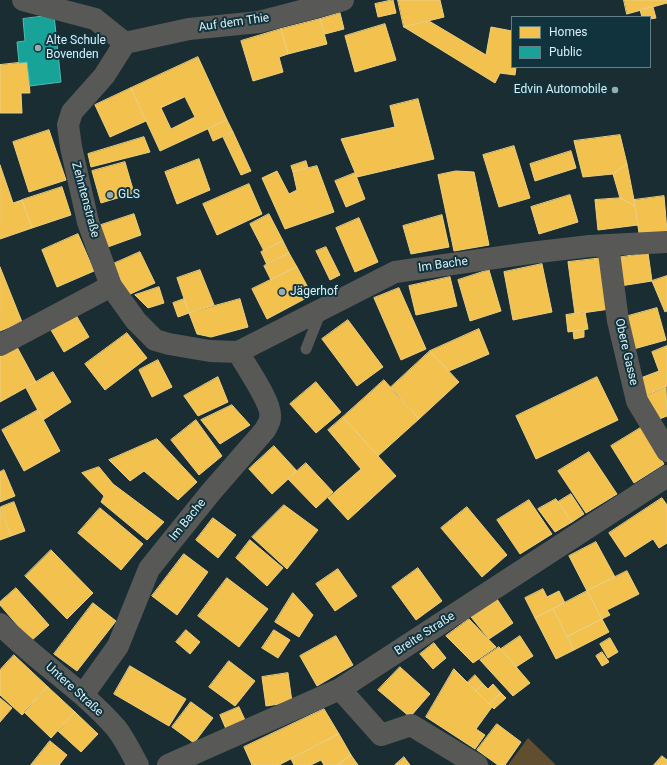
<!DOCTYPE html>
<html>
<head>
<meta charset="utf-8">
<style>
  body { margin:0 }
  #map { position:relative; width:667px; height:765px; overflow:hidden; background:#1a2d32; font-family:Roboto,sans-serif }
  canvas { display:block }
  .legend { position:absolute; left:511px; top:16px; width:140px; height:52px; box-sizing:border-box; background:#10333d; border:1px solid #627e87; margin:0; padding:5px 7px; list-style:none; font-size:12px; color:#dceff5 }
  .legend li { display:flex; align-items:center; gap:8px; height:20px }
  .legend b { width:20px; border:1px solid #627e87 }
</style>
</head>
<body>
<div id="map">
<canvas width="667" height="765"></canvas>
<ul class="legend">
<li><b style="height:11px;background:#f2c14e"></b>Homes</li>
<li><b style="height:11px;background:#17a398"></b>Public</li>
</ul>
</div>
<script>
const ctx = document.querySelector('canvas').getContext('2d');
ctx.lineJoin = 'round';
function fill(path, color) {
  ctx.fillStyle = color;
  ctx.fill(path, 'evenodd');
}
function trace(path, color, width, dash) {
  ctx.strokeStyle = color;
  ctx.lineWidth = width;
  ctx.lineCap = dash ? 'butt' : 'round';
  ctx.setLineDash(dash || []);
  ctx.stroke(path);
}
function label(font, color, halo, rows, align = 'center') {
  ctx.font = font + ' Roboto,sans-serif';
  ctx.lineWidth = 4;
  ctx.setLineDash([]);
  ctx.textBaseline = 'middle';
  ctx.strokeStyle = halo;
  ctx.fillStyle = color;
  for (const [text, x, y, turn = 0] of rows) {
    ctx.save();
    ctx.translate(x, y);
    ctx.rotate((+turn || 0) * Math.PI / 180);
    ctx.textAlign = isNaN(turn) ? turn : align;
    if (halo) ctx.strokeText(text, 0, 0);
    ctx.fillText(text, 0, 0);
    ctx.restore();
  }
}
const green = new Path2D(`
  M 528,738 L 556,765 L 508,765 Z`);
const homes = new Path2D(`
  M 393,0 L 396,13 L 378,17 L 375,4 Z
  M 398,0 L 440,0 L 444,17 L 404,27 Z
  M 624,0 L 667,0 L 667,3 L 627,14 Z
  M 653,7 L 656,18 L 650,19 L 650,17 L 642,17 L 640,10 Z
  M 340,13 L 344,29 L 325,34 L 320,19 Z
  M 320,19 L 327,44 L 288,54 L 281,29 Z
  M 429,21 L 486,55 L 491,27 L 512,31 L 512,67 L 516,67 L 515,75 L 500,73 L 495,83 L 404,27 Z
  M 385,24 L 396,60 L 355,72 L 345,36 Z
  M 281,29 L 288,54 L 279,57 L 283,72 L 253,81 L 241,41 Z
  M 198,57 L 227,120 L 160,151 L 131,88 ZM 185,97 L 195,117 L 171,129 L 161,108 Z
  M 27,62 L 30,93 L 21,93 L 22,113 L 0,113 L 0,65 Z
  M 131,88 L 146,121 L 110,137 L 95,105 Z
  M 418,99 L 434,159 L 357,177 L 341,139 L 395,127 L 390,106 Z
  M 227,120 L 233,132 L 213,141 L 208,129 Z
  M 49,130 L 66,180 L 29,192 L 13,142 Z
  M 233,132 L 251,171 L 241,175 L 223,137 Z
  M 620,135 L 627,164 L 613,174 L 583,177 L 574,141 Z
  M 144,137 L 150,152 L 91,167 L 88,154 Z
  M 514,146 L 530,198 L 499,207 L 483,155 Z
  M 571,151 L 576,168 L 535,181 L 530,164 Z
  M 199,159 L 210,190 L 177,204 L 165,172 Z
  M 306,161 L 308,168 L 293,172 L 291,166 Z
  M 125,162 L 134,193 L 101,203 L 92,171 Z
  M 627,164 L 634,200 L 635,206 L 620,198 L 613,174 Z
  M 0,165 L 13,203 L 22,200 L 32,228 L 0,239 Z
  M 317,166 L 334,212 L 285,229 L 262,178 L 277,171 L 289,194 L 297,190 L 293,172 Z
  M 456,171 L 474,172 L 489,245 L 454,251 L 438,175 Z
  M 355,173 L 365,199 L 346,207 L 335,181 Z
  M 249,184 L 262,214 L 217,235 L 203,204 Z
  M 62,187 L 71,215 L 32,228 L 22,200 Z
  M 570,195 L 578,222 L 539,234 L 531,207 Z
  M 664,196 L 667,231 L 639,233 L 634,200 Z
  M 620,198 L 635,206 L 638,225 L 598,230 L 595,200 Z
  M 134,214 L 141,235 L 105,248 L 98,226 Z
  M 269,214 L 283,241 L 264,251 L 250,224 Z
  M 442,215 L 449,247 L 411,254 L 403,226 Z
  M 359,218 L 378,262 L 355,272 L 336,228 Z
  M 78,234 L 94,271 L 57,287 L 42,250 Z
  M 283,241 L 289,253 L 267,265 L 261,252 Z
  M 326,247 L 340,275 L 330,280 L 316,251 Z
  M 140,252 L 155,283 L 128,295 L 113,264 Z
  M 289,253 L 297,267 L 271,280 L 264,266 Z
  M 648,253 L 652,281 L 620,286 L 616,258 Z
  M 603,258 L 610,309 L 575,314 L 568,262 Z
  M 542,264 L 552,312 L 513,320 L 504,272 Z
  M 0,267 L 22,322 L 0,331 Z
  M 297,267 L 312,295 L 267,319 L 252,289 Z
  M 200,270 L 214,305 L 189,313 L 177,278 Z
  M 489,270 L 501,311 L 470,321 L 458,280 Z
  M 667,276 L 667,311 L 665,312 L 652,281 Z
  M 450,277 L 457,306 L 416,315 L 409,286 Z
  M 159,287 L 164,303 L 148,308 L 135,295 Z
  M 399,288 L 426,349 L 401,360 L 374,298 Z
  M 184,299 L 189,313 L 178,317 L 173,303 Z
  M 240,299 L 248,327 L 211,337 L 197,334 L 189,313 Z
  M 657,308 L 666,340 L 630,350 L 621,318 Z
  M 73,310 L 89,337 L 64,352 L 48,325 Z
  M 585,312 L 588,329 L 568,332 L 566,315 Z
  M 348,320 L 383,367 L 357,386 L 322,339 Z
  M 479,329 L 489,354 L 449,371 L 430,351 Z
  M 584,330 L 584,337 L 574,339 L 573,331 Z
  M 127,333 L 147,358 L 105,390 L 85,364 Z
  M 667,346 L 667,386 L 645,395 L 638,379 L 659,371 L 652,352 Z
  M 17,347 L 36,382 L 0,402 L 0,356 Z
  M 430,351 L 459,382 L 419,419 L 390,388 Z
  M 158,360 L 172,387 L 152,397 L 139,370 Z
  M 53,372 L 71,402 L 43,420 L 26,388 Z
  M 218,377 L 228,402 L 198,416 L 184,396 Z
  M 597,377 L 618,420 L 536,459 L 516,416 Z
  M 384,380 L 419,419 L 378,456 L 343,417 Z
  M 316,382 L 341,412 L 316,433 L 290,404 Z
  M 666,387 L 667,416 L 654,421 L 643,397 Z
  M 232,405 L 250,425 L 220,444 L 201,420 Z
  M 38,410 L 60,451 L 24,471 L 2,430 Z
  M 343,417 L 396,476 L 348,520 L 328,498 L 361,469 L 328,430 Z
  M 196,420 L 222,456 L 199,475 L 171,440 Z
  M 642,427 L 664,464 L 634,483 L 611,446 Z
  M 157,439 L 197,482 L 178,500 L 144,471 L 130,481 L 109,460 Z
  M 274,446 L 297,471 L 272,494 L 249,469 Z
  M 589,452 L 617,494 L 586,513 L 558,471 Z
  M 306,463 L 333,492 L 316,508 L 288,479 Z
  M 99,467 L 113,484 L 164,522 L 147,540 L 101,502 L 104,496 L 82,473 Z
  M 4,470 L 15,496 L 0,502 L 0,472 Z
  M 571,494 L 584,514 L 572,522 L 558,502 Z
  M 662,498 L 667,505 L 667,543 L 659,548 L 653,539 L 625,557 L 609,533 Z
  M 556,499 L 572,522 L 555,532 L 538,509 Z
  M 529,500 L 552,534 L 520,554 L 497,520 Z
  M 14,502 L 25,531 L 11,536 L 1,507 Z
  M 284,505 L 318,530 L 287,569 L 252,537 Z
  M 0,507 L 11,536 L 0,540 Z
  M 467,507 L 507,555 L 482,577 L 441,528 Z
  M 100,508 L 143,544 L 121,570 L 78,533 Z
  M 213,518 L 236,535 L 218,558 L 196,540 Z
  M 250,540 L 283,568 L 267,586 L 236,558 Z
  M 596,542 L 615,577 L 587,591 L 569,556 Z
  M 51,550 L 93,593 L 67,619 L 25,576 Z
  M 184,554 L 208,572 L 177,615 L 152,596 Z
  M 418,568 L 442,601 L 416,620 L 392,587 Z
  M 338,569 L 357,596 L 335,611 L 316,584 Z
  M 627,571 L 639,594 L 607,610 L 610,615 L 602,619 L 587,591 Z
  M 227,578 L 268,609 L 239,647 L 198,616 Z
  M 16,588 L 49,625 L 31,641 L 0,605 L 0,602 Z
  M 543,589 L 547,597 L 559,591 L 565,603 L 535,618 L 525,598 Z
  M 587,591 L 602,619 L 567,637 L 553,609 Z
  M 293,593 L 313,615 L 299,637 L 275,622 Z
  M 497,599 L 513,623 L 489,639 L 471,617 Z
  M 93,603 L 116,621 L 77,671 L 54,654 Z
  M 553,609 L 574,650 L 556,659 L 535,618 Z
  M 469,619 L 496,647 L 473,663 L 446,636 Z
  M 602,619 L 609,632 L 574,650 L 567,637 Z
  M 186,630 L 200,642 L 190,654 L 176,642 Z
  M 274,630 L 290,640 L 278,658 L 262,648 Z
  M 336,636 L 353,665 L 317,686 L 300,656 Z
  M 520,636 L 533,656 L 516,667 L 501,649 Z
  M 610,638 L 618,652 L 608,658 L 600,644 Z
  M 434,643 L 446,658 L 433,669 L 420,654 Z
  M 499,647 L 530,683 L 513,696 L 480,660 Z
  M 602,652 L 609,662 L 602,666 L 596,656 Z
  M 14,655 L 48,687 L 22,715 L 0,695 L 0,670 Z
  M 229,661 L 255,681 L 235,706 L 209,687 Z
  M 130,666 L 186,699 L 169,726 L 114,694 Z
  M 400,667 L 430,694 L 410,717 L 378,690 Z
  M 454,669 L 492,707 L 476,729 L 485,735 L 475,749 L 426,717 Z
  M 288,673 L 292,702 L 266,706 L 262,677 Z
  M 475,675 L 483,684 L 476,691 L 468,682 Z
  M 483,684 L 488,689 L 493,684 L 501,693 L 489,704 L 476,691 Z
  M 48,687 L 75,712 L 51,738 L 24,712 Z
  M 501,693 L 506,698 L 494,709 L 489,704 Z
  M 0,698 L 12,708 L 0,722 Z
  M 191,702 L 213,718 L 194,743 L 172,727 Z
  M 239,707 L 245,720 L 226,729 L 220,715 Z
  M 324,709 L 339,734 L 279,765 L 252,765 L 244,747 Z
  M 75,712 L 98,734 L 81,752 L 58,731 Z
  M 497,724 L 521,742 L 505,765 L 498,765 L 477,750 Z
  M 339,734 L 351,755 L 337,765 L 324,765 L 321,760 L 311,765 L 294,765 L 291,759 Z
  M 50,741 L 67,755 L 59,765 L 31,765 Z
  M 351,755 L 358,765 L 337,765 Z
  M 662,756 L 667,760 L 667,765 L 654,765 Z
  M 404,757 L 410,765 L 395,765 Z`);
const public = new Path2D(`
  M 54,15 L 61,82 L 30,86 L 27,62 L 19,63 L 17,42 L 25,41 L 23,19 Z`);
const service = new Path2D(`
  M 306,349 L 321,311`);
const minor = new Path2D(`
  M 23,0 L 95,19 L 125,43
  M 608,245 L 618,321 L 637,401 L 667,451
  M 0,345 L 111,286
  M 238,352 L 210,351 L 169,344 L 155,340 L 136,321 L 111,286 L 88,222 L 71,147 L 68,125 L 72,112 L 104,76 L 125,43 L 189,29 L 259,22 L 343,0
  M 0,624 C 36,661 82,689 116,728 C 125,739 131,753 138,765
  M 340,689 L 381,735 L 411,725 L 477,765
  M 83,695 L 118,646 L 149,569 L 211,492 L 265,430 C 267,426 270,422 270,418 C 273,404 245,365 238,352 L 395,272 L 530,253 L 590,246 L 667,242
  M 168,765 L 340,689 L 667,476`);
const markers = [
  [38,48,4,"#98abb1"],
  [615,90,4,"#98abb1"],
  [110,195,4,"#98abb1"],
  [282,292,4,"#98abb1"]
];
const streetNames = [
  ["Auf dem Thie",234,23,-8],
  ["Zehntenstraße",85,200,75],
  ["Im Bache",443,265,-8],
  ["Obere Gasse",626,352,77],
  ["Im Bache",188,520,-51],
  ["Breite Straße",425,634,-33],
  ["Untere Straße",74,690,42]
];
const poiNames = [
  ["Alte Schule",46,41],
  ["Bovenden",46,55],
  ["Edvin Automobile",607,90,"right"],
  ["GLS",118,195],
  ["Jägerhof",290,292]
];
fill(green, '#614d2f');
fill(homes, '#f2c14e');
trace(homes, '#ebcf80', 1);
fill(public, '#17a398');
trace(public, '#52bab4', 1);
trace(service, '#585856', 11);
trace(minor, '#585856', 22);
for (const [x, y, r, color] of markers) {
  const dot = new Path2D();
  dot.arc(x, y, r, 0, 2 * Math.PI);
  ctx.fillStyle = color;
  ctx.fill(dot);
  trace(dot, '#10333d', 1.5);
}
label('12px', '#dceff5', '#10333d', streetNames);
label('12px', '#dceff5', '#10333d', poiNames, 'left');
</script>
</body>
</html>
